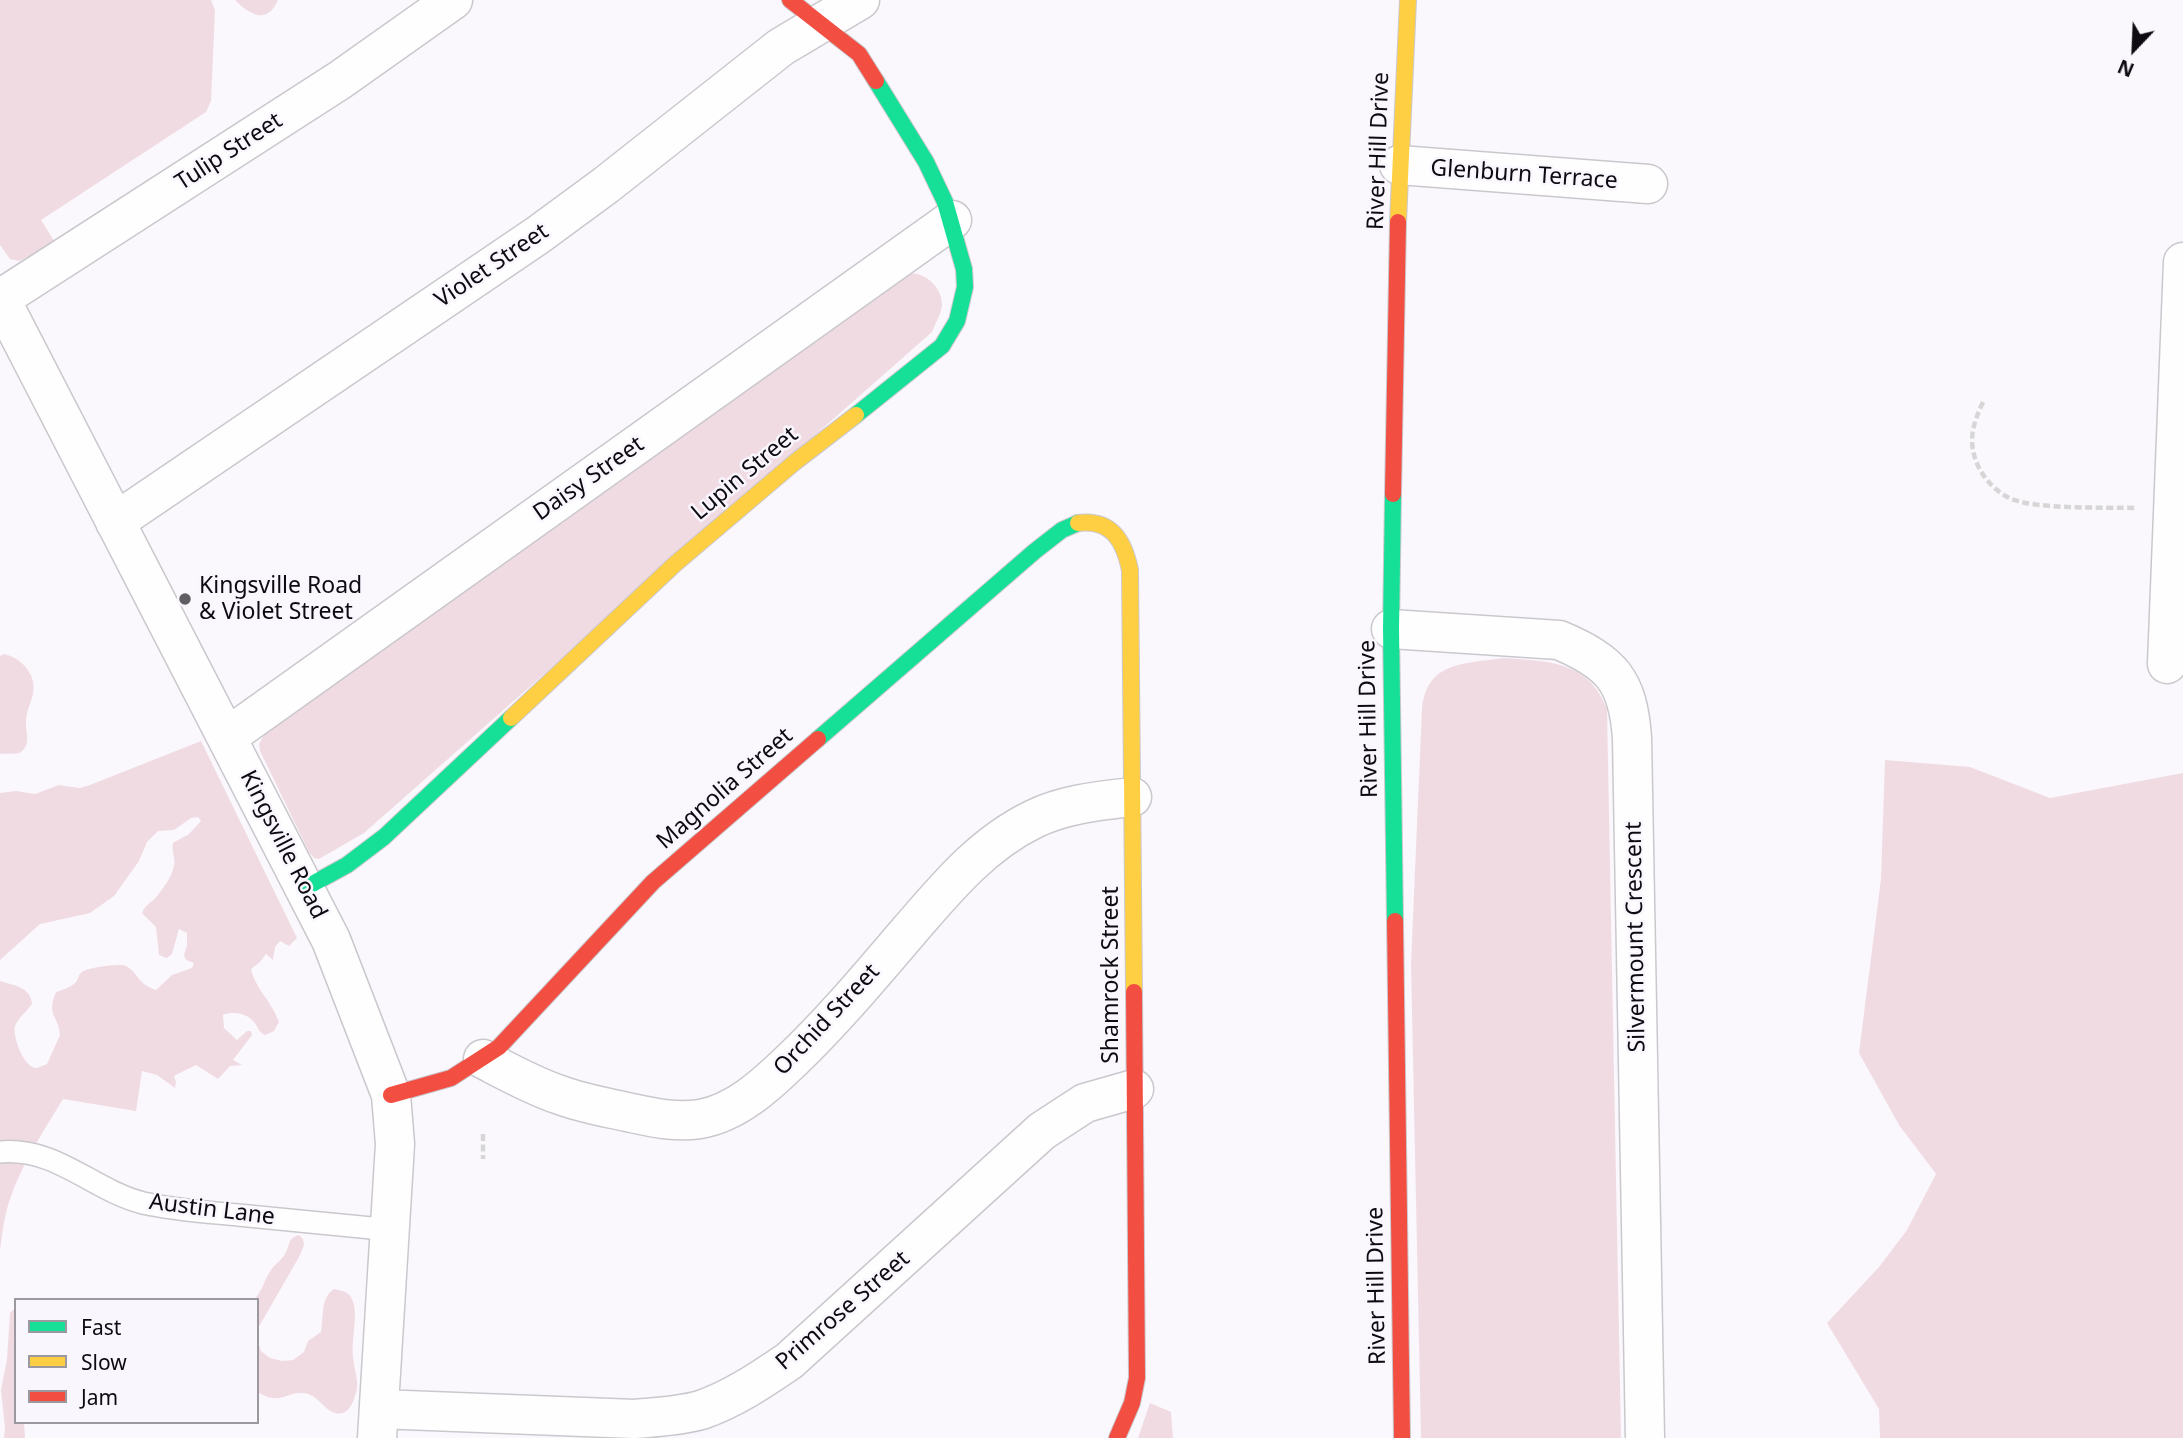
<!DOCTYPE html>
<html>
<head>
<meta charset="utf-8">
<style>
  body { margin:0 }
  #map { position:relative; width:2183px; height:1438px; overflow:hidden; background:#faf8fc; font-family:"Noto Sans",sans-serif }
  canvas { display:block }
  .legend { position:absolute; left:14px; top:1298px; width:245px; height:126px; box-sizing:border-box; background:#f9f6fe; border:2px solid #9b989f; margin:0; padding:9px 12px; list-style:none; font-size:21px; color:#0d0a11 }
  .legend li { display:flex; align-items:center; gap:14px; height:35px }
  .legend b { width:35px; border:2px solid #9b989f }
  .north { position:absolute; left:2099px; top:14px; width:70px; height:70px; -webkit-text-stroke:5px #f9f6fe; paint-order:stroke; rotate:203deg; font-size:19px; font-weight:700; line-height:28px; text-align:center; color:#0d0a11 }
  .north::after { content:''; display:block; margin:auto; width:24px; height:32px; background:#0d0a11; clip-path:polygon(50% 0,100% 100%,50% 72%,0 100%) }
</style>
</head>
<body>
<div id="map">
<canvas width="2183" height="1438"></canvas>
<ul class="legend">
<li><b style="height:9px;background:#16e098"></b>Fast</li>
<li><b style="height:9px;background:#ffcf43"></b>Slow</li>
<li><b style="height:9px;background:#f24e42"></b>Jam</li>
</ul>
<div class="north">N</div>
</div>
<script>
const ctx = document.querySelector('canvas').getContext('2d');
ctx.lineJoin = 'round';
function fill(path, color) {
  ctx.fillStyle = color;
  ctx.fill(path, 'evenodd');
}
function trace(path, color, width, dash) {
  ctx.strokeStyle = color;
  ctx.lineWidth = width;
  ctx.lineCap = dash ? 'butt' : 'round';
  ctx.setLineDash(dash || []);
  ctx.stroke(path);
}
function label(font, color, halo, rows, align = 'center') {
  ctx.font = font + ' "Noto Sans",sans-serif';
  ctx.lineWidth = 5;
  ctx.setLineDash([]);
  ctx.textBaseline = 'middle';
  ctx.strokeStyle = halo;
  ctx.fillStyle = color;
  for (const [text, x, y, turn = 0] of rows) {
    ctx.save();
    ctx.translate(x, y);
    ctx.rotate((+turn || 0) * Math.PI / 180);
    ctx.textAlign = isNaN(turn) ? turn : align;
    if (halo) ctx.strokeText(text, 0, 0);
    ctx.fillText(text, 0, 0);
    ctx.restore();
  }
}
const green = new Path2D(`
  M 0,0 L 211,0 L 215,10 L 211,101 L 206,112 L 41,220 L 56,244 L 26,258 L 19,261 L 10,259 L 0,245 Z
  M 235,0 L 278,0 C 267,25 250,15 235,0 Z
  M 910,273 C 926,273 943,288 942,306 C 941,314 935,324 932,332 L 364,833 L 319,859 L 314,858 L 309,852 L 260,751 L 259,744 L 265,733 Z
  M 4,654 C 22,658 37,675 33,694 C 31,703 26,712 26,721 C 25,732 32,744 21,752 C 16,755 6,753 0,754 L 0,656 Z
  M 1503,658 C 1548,661 1589,661 1607,709 L 1621,1438 L 1421,1438 L 1411,963 L 1422,709 C 1427,661 1464,664 1503,658 Z
  M 201,741 L 297,938 L 289,946 L 280,941 L 275,947 L 273,960 L 266,954 L 260,962 L 251,969 C 256,990 271,1000 279,1022 L 274,1031 L 265,1035 C 257,1031 259,1027 253,1021 C 246,1013 232,1011 223,1015 L 224,1028 L 237,1040 L 247,1031 L 251,1031 L 252,1035 L 233,1060 L 242,1065 L 230,1066 L 218,1079 L 196,1065 L 174,1076 L 176,1082 L 175,1088 L 157,1075 L 142,1071 L 136,1111 L 63,1099 C 43,1132 21,1165 9,1202 C 4,1218 2,1235 0,1251 L 0,981 C 13,985 31,987 32,1004 C 27,1011 18,1018 15,1026 C 12,1036 24,1069 37,1068 C 37,1068 47,1064 47,1064 L 60,1035 C 58,1014 46,1016 56,992 C 63,990 71,987 76,982 C 81,975 76,978 82,972 C 87,968 119,963 126,966 C 138,972 137,984 156,990 L 172,975 L 192,968 L 194,963 L 186,960 L 184,955 L 187,945 L 187,933 L 179,929 L 172,954 L 167,958 L 159,955 L 156,927 L 142,913 C 145,905 151,903 157,896 C 163,889 172,876 174,866 C 176,858 171,852 173,843 L 189,834 L 201,821 L 198,817 L 191,818 L 174,830 L 158,831 L 147,842 L 139,861 L 114,896 L 90,913 L 40,924 L 0,960 L 0,793 L 16,791 L 35,794 L 59,785 L 80,788 L 90,785 Z
  M 1885,760 L 1970,767 L 2050,798 L 2183,773 L 2183,1438 L 1880,1438 L 1879,1409 L 1827,1323 L 1879,1267 L 1907,1230 L 1936,1174 L 1899,1125 L 1859,1053 L 1881,879 Z
  M 299,1235 L 303,1239 L 304,1245 L 299,1257 L 257,1330 L 257,1300 L 253,1300 C 263,1292 264,1279 271,1270 C 275,1264 283,1259 286,1252 C 290,1244 288,1238 299,1235 Z
  M 334,1289 C 342,1291 348,1291 352,1299 C 359,1314 351,1340 353,1357 C 354,1368 358,1379 357,1389 C 355,1397 352,1408 345,1412 C 327,1420 320,1393 303,1393 C 283,1392 282,1406 257,1392 L 257,1338 L 261,1351 L 270,1358 L 282,1361 L 293,1360 L 304,1352 L 308,1341 L 321,1332 C 324,1316 320,1298 334,1289 Z
  M 16,1307 L 16,1422 L 24,1422 L 25,1438 L 4,1438 L 5,1428 L 1,1390 L 7,1359 L 10,1313 Z
  M 1150,1403 L 1171,1412 L 1173,1438 L 1138,1438 Z`);
const path = new Path2D(`
  M 1983,402 C 1972,426 1967,443 1979,468 C 1986,481 1996,491 2009,498 C 2035,510 2106,507 2137,508
  M 483,1134 L 483,1159`);
const lane = new Path2D(`
  M 0,1152 C 57,1147 92,1190 143,1203 C 174,1210 207,1212 238,1215 C 289,1220 341,1225 392,1230`);
const street = new Path2D(`
  M 1399,165 L 1648,184
  M 0,298 L 331,940 L 391,1095 L 395,1144 L 377,1438
  M 0,299 L 340,80 L 453,0
  M 115,522 L 538,235 L 606,185 L 781,47 L 860,0
  M 1391,629 L 1559,640 C 1611,662 1628,680 1632,738 L 1645,1438
  M 2167,664 L 2183,262
  M 227,737 L 952,220
  M 483,1059 C 508,1072 533,1086 560,1095 C 581,1103 604,1107 627,1112 C 651,1117 674,1123 700,1119 C 736,1113 766,1085 792,1060 C 834,1020 871,975 909,931 C 946,888 982,844 1034,819 C 1065,804 1099,801 1132,797
  M 379,1409 L 635,1419 C 657,1417 680,1416 701,1410 C 733,1399 761,1380 789,1361 L 1042,1131 L 1085,1103 L 1134,1089`);
const fast = new Path2D(`
  M 856,415 L 942,346 L 957,321 L 965,287 L 964,269 L 945,202 L 926,162 L 876,81
  M 1393,494 L 1391,629 L 1395,921
  M 818,739 L 1035,551 L 1062,530 L 1078,523
  M 305,888 L 347,865 L 384,837 L 511,718`);
const slow = new Path2D(`
  M 1398,222 L 1408,0
  M 1078,523 C 1112,519 1124,541 1130,570 L 1134,992
  M 511,718 L 675,564 L 795,462 L 856,415`);
const jam = new Path2D(`
  M 790,0 L 859,54 L 876,81
  M 1393,494 L 1398,222
  M 1395,921 L 1402,1438
  M 391,1095 L 451,1078 L 499,1047 L 653,882 L 818,739
  M 1117,1438 L 1132,1403 L 1137,1378 L 1134,992`);
const markers = [
  [185,599,7,"#605d63"]
];
const streetNames = [
  ["River Hill Drive",1379,151,-88],
  ["Tulip Street",229,152,-33],
  ["Glenburn Terrace",1524,175,4],
  ["Violet Street",492,266,-34],
  ["Lupin Street",745,474,-40],
  ["Daisy Street",589,479,-35],
  ["River Hill Drive",1369,719,-91],
  ["Magnolia Street",725,789,-41],
  ["Kingsville Road",283,845,63],
  ["Silvermount Crescent",1636,937,-91],
  ["Shamrock Street",1111,975,-90],
  ["Orchid Street",827,1020,-47],
  ["Austin Lane",212,1210,7],
  ["River Hill Drive",1377,1286,-91],
  ["Primrose Street",843,1311,-41]
];
const poiNames = [
  ["Kingsville Road",199,586],
  ["& Violet Street",199,612]
];
fill(green, '#f1dbe3');
trace(lane, '#cac8cd', 24);
trace(street, '#cac8cd', 41);
trace(fast, '#cac8cd', 18);
trace(slow, '#cac8cd', 18);
trace(jam, '#cac8cd', 18);
trace(path, '#d6d6d7', 4.5, [7, 3.5]);
trace(lane, '#fefeff', 21);
trace(street, '#fefeff', 38);
trace(fast, '#16e098', 16);
trace(slow, '#ffcf43', 16);
trace(jam, '#f24e42', 16);
for (const [x, y, r, color] of markers) {
  const dot = new Path2D();
  dot.arc(x, y, r, 0, 2 * Math.PI);
  ctx.fillStyle = color;
  ctx.fill(dot);
  trace(dot, '#f9f6fe', 2.5);
}
label('23px', '#0d0a11', '#f9f6fe', streetNames);
label('23px', '#0d0a11', '#f9f6fe', poiNames, 'left');
</script>
</body>
</html>
